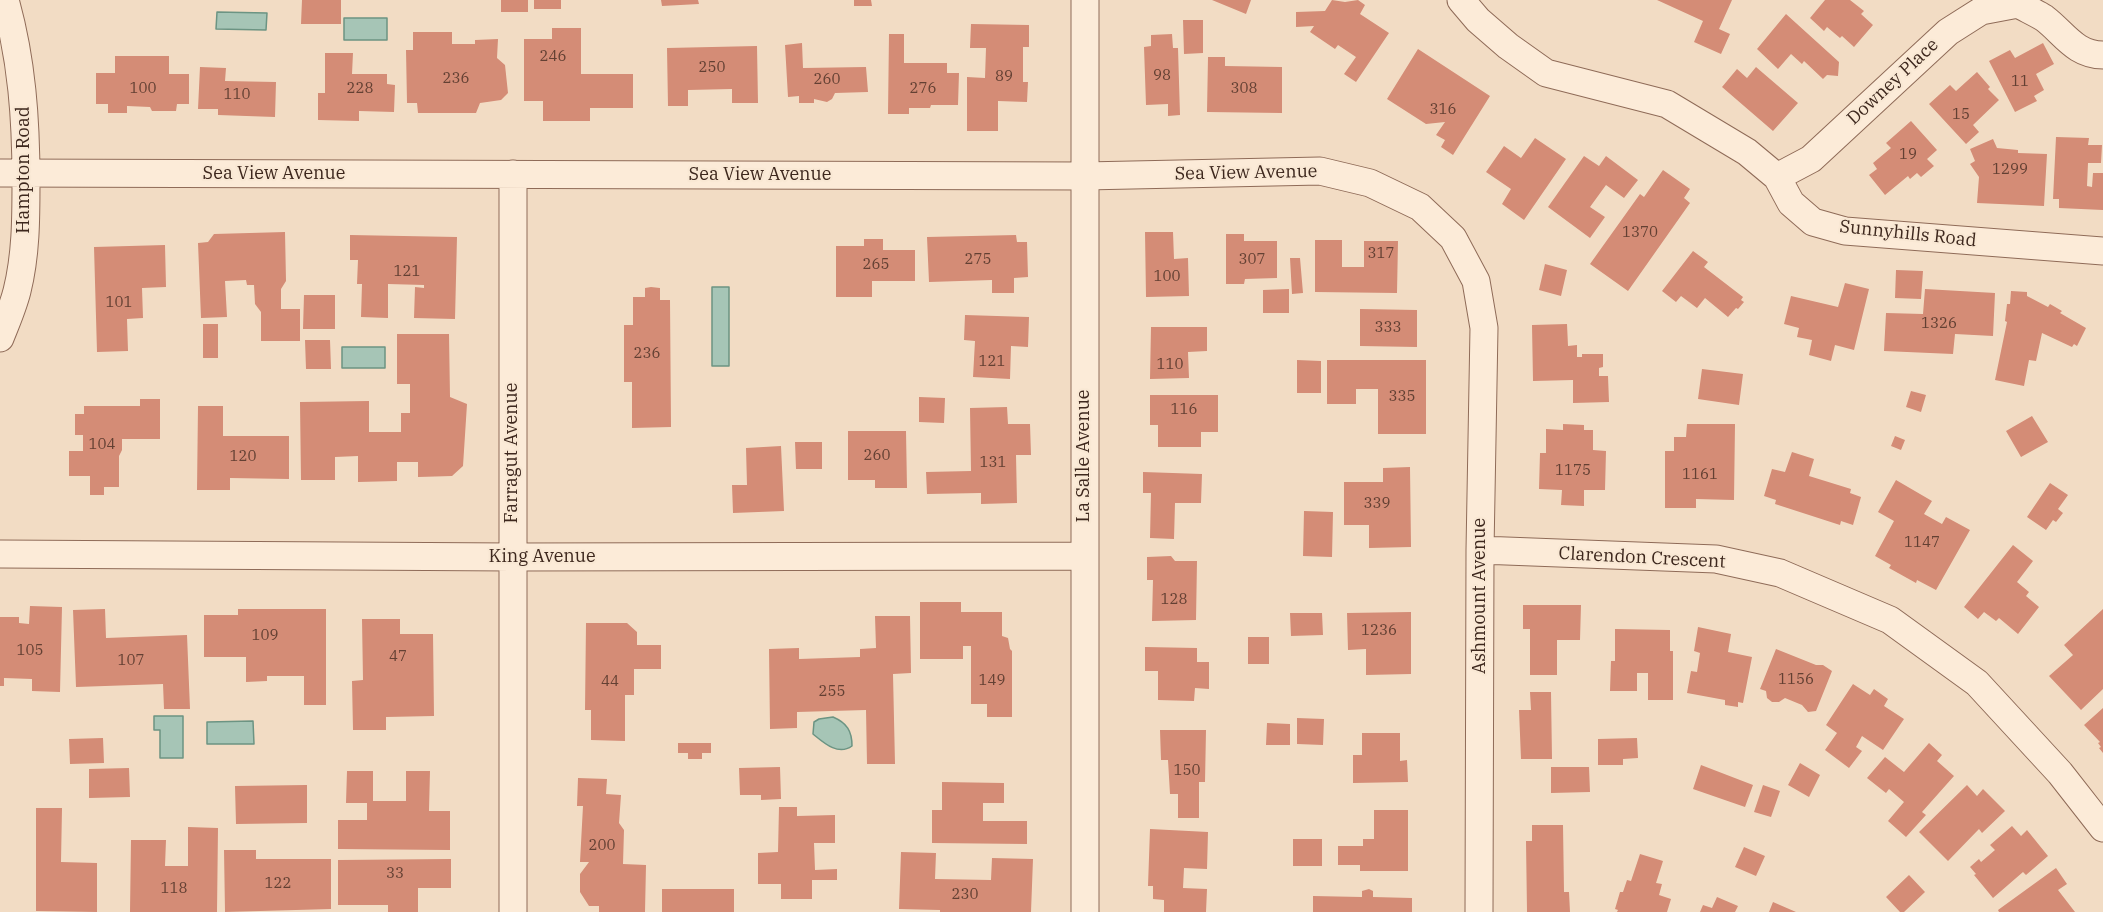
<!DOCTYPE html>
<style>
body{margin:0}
canvas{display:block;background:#f2dcc4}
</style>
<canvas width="2103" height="912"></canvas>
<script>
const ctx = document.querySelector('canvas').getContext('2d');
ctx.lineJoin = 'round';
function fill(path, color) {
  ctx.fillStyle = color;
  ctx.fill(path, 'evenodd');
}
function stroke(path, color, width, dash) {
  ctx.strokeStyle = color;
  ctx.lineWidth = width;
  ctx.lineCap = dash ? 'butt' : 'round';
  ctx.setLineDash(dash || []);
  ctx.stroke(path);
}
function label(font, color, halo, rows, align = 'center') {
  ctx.font = font + ' "IBM Plex Serif",serif';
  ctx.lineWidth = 4.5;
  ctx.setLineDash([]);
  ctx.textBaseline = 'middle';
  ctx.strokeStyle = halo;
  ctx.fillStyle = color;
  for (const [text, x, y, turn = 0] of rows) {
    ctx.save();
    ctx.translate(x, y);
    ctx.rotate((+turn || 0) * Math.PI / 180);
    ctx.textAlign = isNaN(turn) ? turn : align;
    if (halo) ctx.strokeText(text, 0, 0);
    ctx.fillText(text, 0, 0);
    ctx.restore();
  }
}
const water = new Path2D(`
 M217,12L267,13L266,30L216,29Z
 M344,18H387V40H344Z
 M712,287H729V366H712Z
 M342,347H385V368H342Z
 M154,716H183V758H160V730H154Z
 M833,717C847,723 852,731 852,746C838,756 824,743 813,734L814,722L819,719Z
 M253,721L254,744H207V722Z`);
fill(water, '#a6c5b6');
stroke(water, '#6c9483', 1.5);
fill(new Path2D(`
 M302,0H341V24H301Z
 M501,0H528V12H501Z
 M534,0H561V9H534Z
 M661,0H698L699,4L662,6Z
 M854,0H871L872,6H854Z
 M1212,0H1251L1246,14Z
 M1332,0L1345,2L1358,0L1365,5L1360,14L1389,33L1356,82L1344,74L1356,57L1338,45L1335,49L1310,32L1314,26L1296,27V12L1325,11Z
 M1657,0H1732L1719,29L1730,34L1721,54L1694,42L1703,21Z
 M1825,0H1850L1864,11L1861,14L1873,25L1854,47L1842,36L1840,38L1827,27L1824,31L1810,18Z
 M1786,14L1839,62L1838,76L1827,75L1823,79L1804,61L1802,64L1791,54L1778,69L1757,49Z
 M1183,20H1203V53L1184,54Z
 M971,24L1029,25V47H1023V82H1028L1027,102L998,101V131H967V77L985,78L986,48H970Z
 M552,28H581V74H633V108H590V121H543V101H524V39H552Z
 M413,32H452V44H475V40L498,39L497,58L505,65L508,93L501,100L480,103L476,113H418L417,103H407L406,50H413Z
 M889,34H904V63H947V73H959L958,105H931L930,108H909V114H888Z
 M1172,34L1173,48H1178L1180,115L1168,116V104L1146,105L1144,47L1151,46V35Z
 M802,43L803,68L866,67L868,92L835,93L832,99L827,102L814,99V103H799V96L788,97L785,45Z
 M2043,43L2054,64L2036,74L2044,90L2034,96L2037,101L2015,112L1989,61L2010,50L2015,58Z
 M757,46L758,103H732V89L688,90V106H668L667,48Z
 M1418,49L1490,96L1453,155L1441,147L1445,140L1436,135L1445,122L1426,124L1387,99Z
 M325,53H353L352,74H387V84L395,85L394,112L359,111V121L318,120V93H325Z
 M115,56H169V74H189V104H177L176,111H152L150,107L127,106V113H108V104H96V73H115Z
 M1208,57H1225V66L1282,67V113L1207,112Z
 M200,67L226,68L225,81L276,82L275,117L218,115V109H198Z
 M1756,67L1798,103L1773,131L1722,87L1737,69L1747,78Z
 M1977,72L1990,87L1988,89L1999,100L1973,125L1979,132L1966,144L1929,104L1950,85L1956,91Z
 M1911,121L1937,150L1927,159L1934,166L1921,177L1917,173L1910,179L1908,176L1885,195L1869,175L1877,169L1873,163L1891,148L1886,143Z
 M2056,137L2089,138L2088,145H2102L2101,163H2088L2087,186L2092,187L2093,173H2103V210L2059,208V199H2053Z
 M1535,138L1566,159L1524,220L1502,204L1511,189L1486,172L1504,146L1521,158Z
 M1993,139L1997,148L2018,150V153L2047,154L2044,206L1977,203L1979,177L1970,164L1975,161L1970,149Z
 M1584,156L1599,166L1606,156L1638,180L1624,198L1606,185L1590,207L1605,217L1590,238L1548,207Z
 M1663,170L1690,189L1684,198L1690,203L1628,291L1590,264L1640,194L1644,197Z
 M285,232L286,281L281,289V309H300V341H261V312L255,304L254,285H247L246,280L225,281L227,317L201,318L198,243L208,242L214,234Z
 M1145,232H1173L1174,259L1188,258L1189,296L1146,297Z
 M1226,234H1244V241H1277V278L1245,279L1244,284H1226Z
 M350,235L457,237L455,319L414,318L415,287L424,288V285L388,284V318L361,317L362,284H357L358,260H350Z
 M1016,235L1017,242H1027L1028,277L1014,278V293H992V280L929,282L927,237Z
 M864,239H883V250H915V281H872V297H836V246H864Z
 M1315,240H1342V267H1364V241H1398L1397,293L1315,292Z
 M165,245L166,287L142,288L143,318L127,319L128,351L97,352L94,247Z
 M1693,251L1708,262L1704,267L1743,297L1741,300L1744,302L1738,309L1736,308L1728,317L1705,298L1697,308L1681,296L1676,302L1662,291Z
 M1290,258H1300L1303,293L1292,294Z
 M1545,264L1567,270L1561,296L1539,290Z
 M1896,270L1923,271L1921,299L1895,298Z
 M1845,283L1869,289L1854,350L1835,345L1831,361L1809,355L1812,340L1797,337L1799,328L1784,324L1791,296L1838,307Z
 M651,287L660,288V300H670L671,427L632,428V382H624V325H633V297H645V288Z
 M1289,289V313H1263V290Z
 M1925,289L1995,293L1993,336L1955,334L1953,354L1884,351L1886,313L1923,314Z
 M2011,291L2027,292V296L2048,307L2050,304L2062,311L2060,313L2086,328L2077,346L2074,344L2072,347L2042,333L2036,361L2029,360L2024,386L1995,380L2007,322L2005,321L2007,304H2010Z
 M304,295H335V329H303Z
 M1360,309L1417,310V347L1360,346Z
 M965,315L1029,317L1028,347L1011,346L1010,379L973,377L975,341L964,340Z
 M203,324H218V358H203Z
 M1567,324L1568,346L1577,345V357H1582V354H1603V367L1599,368V376H1608L1609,402L1573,403V380L1533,381L1532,325Z
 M1151,327H1207V351L1188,352L1189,378L1150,379Z
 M397,334H449L450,397L467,404L463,466L452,476L418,477V462H397V481L358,482V456L335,457V480H301L300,402L369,401V432H401V413H410V384H397Z
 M305,340H330L331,369H306Z
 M1297,360L1321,361V393H1297Z
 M1327,360H1426V434H1378V389H1356V404H1327Z
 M1702,369L1743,374L1739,405L1698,399Z
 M1911,391L1926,395L1921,412L1906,407Z
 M1150,395H1218V432H1201V447H1158V425H1150Z
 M919,397L945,398L944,423L919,422Z
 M140,399H160V439H122V450L119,456V487H104V495H90V476H69V451H83V435H75V414H84V406H140Z
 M198,406H223V436H289V479L230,478V490H197Z
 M1007,407L1008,424H1030L1031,455H1016L1017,503L981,504V493L927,494L926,472L971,471L970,408Z
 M2032,416L2048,442L2021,457L2006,431Z
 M1563,424L1584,425V430H1593V450L1606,451L1605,490H1584V506L1561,505L1562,490L1539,489L1540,453H1546V429L1563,430Z
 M1687,424H1735L1734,500L1696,499V508H1665V451H1674V437H1686Z
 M848,431H906L907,488H875V480H848Z
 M1895,436L1905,440L1901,450L1891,446Z
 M795,442H822V469H796Z
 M781,446L784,511L733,513L732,485H747L746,448Z
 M1792,452L1814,459L1809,476L1851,489L1850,493L1861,497L1853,525L1841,521L1840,525L1775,504L1776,500L1764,496L1772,469L1785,472Z
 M1410,467L1411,547L1369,548V525H1344V482H1383V468Z
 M1143,472L1202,474L1201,503H1175L1174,539L1150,538L1151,493H1143Z
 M1896,480L1932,501L1924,514L1942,524L1946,517L1970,530L1936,590L1917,580L1916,583L1889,568L1891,565L1875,556L1894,521L1878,512Z
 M2050,483L2068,495L2058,509L2063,513L2056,522L2053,520L2046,530L2027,517Z
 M1304,511L1333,512L1332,557L1303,556Z
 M2013,545L2033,561L2017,582L2029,592L2026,596L2039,607L2018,634L1999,618L1996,621L1984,612L1978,619L1964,607Z
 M1171,556L1175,561H1197L1196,620L1152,621L1153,580H1147V557Z
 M920,602H961V612H1002V636L1008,638L1010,649L1012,651V717H987V704H971V646H963V659H920Z
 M1523,605H1581L1580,640H1557V675H1530V629H1523Z
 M30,606L62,607L60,692L32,691V679L4,678V686H0V617H19V623L29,624Z
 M105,609L106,638L187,635L190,709H164L163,684L76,687L73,610Z
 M238,609H326V705H304V676H267V681L246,682V657H204V615H238Z
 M2103,609V689L2081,710L2049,676L2073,655L2064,645Z
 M1411,612V674L1366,675V649L1348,650L1347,613Z
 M1290,613H1322L1323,635L1291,636Z
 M875,616H910L911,673L893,674L895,764H867L866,710L797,712V728L770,729L769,649L799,648V659L860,657V649L876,648Z
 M362,619H400V634H433L434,716L386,717V730H353L352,681L363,680Z
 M586,623H627L637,632V645H661V669H634V695H625V741L591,740V710H585Z
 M1698,627L1731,634L1728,652L1752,657L1743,703L1738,702V707L1725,705V700L1687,693L1691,671L1697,672L1700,653L1694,651Z
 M1615,629L1670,630V651H1673V700H1648V673H1637V691H1610L1611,661H1615Z
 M1248,637H1269V664H1248Z
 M1145,647L1197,648V662H1209V689L1195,688L1194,701L1158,700V671H1145Z
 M1776,649L1816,665H1823L1832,671L1816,711L1808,712L1802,705L1785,698L1779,702H1772L1767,698L1766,691L1760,689Z
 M1853,684L1870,695L1874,689L1888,699L1884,706L1904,719L1883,750L1862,736L1856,747L1862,751L1849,768L1825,750L1837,733L1826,725Z
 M1530,692H1551L1552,759H1521L1519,710H1531Z
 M2103,708V753L2099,748L2101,747L2098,743L2100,742L2084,725Z
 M1297,718L1324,719L1323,745L1297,744Z
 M1267,723L1290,724V745H1266Z
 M1160,730H1206L1205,782H1199V818H1178V794H1170L1168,760H1161Z
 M1362,733H1400V761L1407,760L1408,782L1353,783V755H1362Z
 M103,738L104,763L70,764L69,739Z
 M1637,738L1638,758L1623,759V765H1598V739Z
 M678,743H711V753H702V759H688V753H678Z
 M1929,743L1942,755L1937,761L1954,776L1922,812L1926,815L1906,837L1888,821L1904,802L1889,789L1886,793L1867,778L1885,757L1904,772Z
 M1800,763L1820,775L1809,797L1788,785Z
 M1701,765L1753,785L1745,807L1693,789Z
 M780,767L781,799L761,800V795H740L739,768Z
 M1551,767H1589L1590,792L1551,793Z
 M129,768L130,797L89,798V769Z
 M347,771H373V801H406V771H430L429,811H450V850L338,849V820H367V803H346Z
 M578,778L607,779L606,794L621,795L619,823L624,830L623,864L646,865L645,912H599V906H589L580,892V874L589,862H580L583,806H577Z
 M942,782L1004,783V803H983V821H1027V844L932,843V810H942Z
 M307,785V823L236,824L235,786Z
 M1763,785L1780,791L1771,817L1754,812Z
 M1967,785L1977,796L1983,789L2005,811L1982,833L1979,829L1948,861L1919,832Z
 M779,807H797V816L835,815V843H814L815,870L837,869V880H812V899H781V884H758V853L778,852Z
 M36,808H62L61,862L97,863V912L36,911Z
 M1374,810H1408V871H1360V865H1338V846H1363V839H1374Z
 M1532,825H1563L1564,892H1569L1570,912H1527L1526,841H1532Z
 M2012,826L2021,836L2027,830L2048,856L2026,875L2023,872L1993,898L1974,875L1976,874L1970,867L1979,859L1981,862L1995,850L1990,845Z
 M188,827L218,828L217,912H130L131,840H166L165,866H188Z
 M1150,829L1208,832L1207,869L1184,868L1183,888L1207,889L1206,912H1164V900L1153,899V886H1148Z
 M1293,839H1322V866H1293Z
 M1744,847L1765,856L1756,876L1735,867Z
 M224,850H256V859H331V909L225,912Z
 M901,852L936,853L935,879L991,880L992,858L1033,859L1031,912H940V910L899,909Z
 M1640,854L1663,861L1656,883L1662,884L1659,895L1671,899L1667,912H1617L1618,910L1615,909L1620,892H1623L1627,880L1631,881Z
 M451,859V888H418V912H388V905H338V860Z
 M2056,868L2067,884L2058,890L2075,912H1999L1998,910Z
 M1909,875L1925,892L1904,912H1900L1886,897Z
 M662,889H734V912H662Z
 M1369,889L1373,891V897L1412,898V912H1313V896L1362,897V891Z
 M1717,897L1738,906L1735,912H1700L1703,905L1712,908Z
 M1773,902L1796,912H1769Z`), '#d48c76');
const minor = new Path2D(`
 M1461,0L1478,20L1508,46L1546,73L1667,104L1747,152L1777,177L1791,203L1813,222L1845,231L2103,251
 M0,173L1085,176L1320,171L1370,183L1420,207L1453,238L1476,281L1484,328L1480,550L1479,912
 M1777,177L1811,159L1948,32L1981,11L2018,4C2027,9 2036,13 2044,18C2064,33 2075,55 2103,55
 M0,338C6,323 13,307 17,291C26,255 26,218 26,181C26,120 22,60 5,0
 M1480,550L1716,559L1780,573L1890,620L1977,683L2060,773L2103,828
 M0,554L512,557L1083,556
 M513,912V174
 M1085,912V0`);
stroke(minor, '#8f6b58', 29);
stroke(minor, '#fcebd8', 27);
label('15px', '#634033', null, [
 ["246",553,57],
 ["250",712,68],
 ["98",1162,76],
 ["89",1004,77],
 ["236",456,79],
 ["260",827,80],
 ["11",2020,82],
 ["100",143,89],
 ["228",360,89],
 ["276",923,89],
 ["308",1244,89],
 ["110",237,95],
 ["316",1443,110],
 ["15",1961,115],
 ["19",1908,155],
 ["1299",2010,170],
 ["1370",1640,233],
 ["317",1381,254],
 ["275",978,260],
 ["307",1252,260],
 ["265",876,265],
 ["121",407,272],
 ["100",1167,277],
 ["101",119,303],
 ["1326",1939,324],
 ["333",1388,328],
 ["236",647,354],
 ["121",992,362],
 ["110",1170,365],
 ["335",1402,397],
 ["116",1184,410],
 ["104",102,445],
 ["260",877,456],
 ["120",243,457],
 ["131",993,463],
 ["1175",1573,471],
 ["1161",1700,475],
 ["339",1377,504],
 ["1147",1922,543],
 ["128",1174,600],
 ["1236",1379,631],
 ["109",265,636],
 ["105",30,651],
 ["47",398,657],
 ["107",131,661],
 ["1156",1796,680],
 ["149",992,681],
 ["44",610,682],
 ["255",832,692],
 ["150",1187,771],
 ["200",602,846],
 ["33",395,874],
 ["122",278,884],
 ["118",174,889],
 ["230",965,895]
]);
label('18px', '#3d271d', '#f9e8d4', [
 ["Downey Place",1893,82,-43],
 ["Hampton Road",24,170,-90],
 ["Sea View Avenue",1246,173,-1],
 ["Sea View Avenue",274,174],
 ["Sea View Avenue",760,175],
 ["Sunnyhills Road",1908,234,6],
 ["Farragut Avenue",512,453,-90],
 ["La Salle Avenue",1084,456,-90],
 ["King Avenue",542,557],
 ["Clarendon Crescent",1642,558,3],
 ["Ashmount Avenue",1480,596,-90]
]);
</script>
